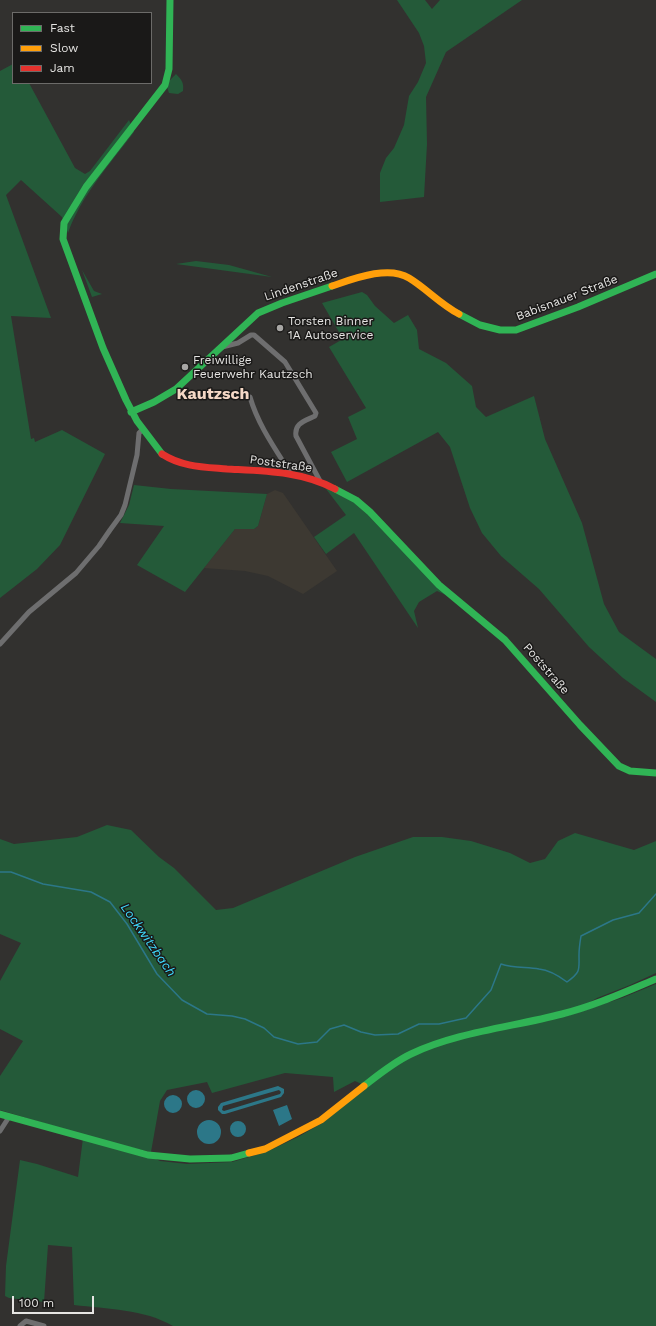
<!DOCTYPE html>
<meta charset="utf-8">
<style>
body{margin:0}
#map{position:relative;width:656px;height:1326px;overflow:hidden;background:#32312f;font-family:"Work Sans",sans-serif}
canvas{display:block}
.legend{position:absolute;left:12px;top:12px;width:140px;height:72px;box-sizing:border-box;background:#1a1918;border:1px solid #6c6b69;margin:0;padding:5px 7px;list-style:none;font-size:12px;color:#e6e5e3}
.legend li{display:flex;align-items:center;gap:8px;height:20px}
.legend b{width:20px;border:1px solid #6c6b69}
.scale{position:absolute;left:12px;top:1296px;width:82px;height:18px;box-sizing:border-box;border:2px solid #e6e5e3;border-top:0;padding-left:5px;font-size:12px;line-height:14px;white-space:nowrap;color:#e6e5e3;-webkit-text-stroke:3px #1a1918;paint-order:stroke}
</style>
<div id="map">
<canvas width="656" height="1326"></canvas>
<ul class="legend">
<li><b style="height:5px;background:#30b455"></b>Fast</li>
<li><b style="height:5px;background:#ff9f0a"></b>Slow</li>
<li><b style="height:5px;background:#e5322d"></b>Jam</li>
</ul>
<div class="scale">100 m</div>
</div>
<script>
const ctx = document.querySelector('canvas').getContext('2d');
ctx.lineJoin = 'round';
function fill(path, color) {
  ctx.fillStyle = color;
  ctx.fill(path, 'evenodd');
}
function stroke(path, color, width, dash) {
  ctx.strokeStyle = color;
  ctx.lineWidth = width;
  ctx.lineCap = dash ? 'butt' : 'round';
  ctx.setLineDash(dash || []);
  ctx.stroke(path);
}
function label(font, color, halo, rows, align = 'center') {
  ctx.font = font + ' "Work Sans",sans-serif';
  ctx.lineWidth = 3;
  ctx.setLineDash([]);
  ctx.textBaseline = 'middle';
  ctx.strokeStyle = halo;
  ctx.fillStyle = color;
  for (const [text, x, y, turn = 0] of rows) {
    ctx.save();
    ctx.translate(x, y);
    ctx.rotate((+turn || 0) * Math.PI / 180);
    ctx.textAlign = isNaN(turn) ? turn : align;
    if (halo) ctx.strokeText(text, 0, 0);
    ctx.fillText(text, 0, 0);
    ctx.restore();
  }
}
fill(new Path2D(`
 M275,490L283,493L337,571L303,594L268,576L245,571L204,568L235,529H254L258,526L267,494Z`), '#3d3932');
fill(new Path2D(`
 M397,0H425L432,9L440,0H522L446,52L426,97L427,144L424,197L380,202V173L386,158L394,148L404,125L409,96L418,82L426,63L424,46L419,33Z
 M13,64V83H29L75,168L85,174L90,171L129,120L134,132C110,164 81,196 68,233L62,217L21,180L6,195L51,318L11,316L31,439L34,438L35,442L62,430L105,454L60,545L37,569L0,598V71Z
 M176,74C182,80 184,83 183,91L178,94L169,93L167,87L169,81Z
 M196,261L229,265L272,277L176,264Z
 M82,270L94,291L102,294L92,297Z
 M362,292L367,295L375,306L394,323L408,315L417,330L419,349L446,363L472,386L476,407L486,417L534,396L545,439L582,523L604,604L619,632L656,659V702L623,678L589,647L539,589L501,556L482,533L470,508L450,447L438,432L347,482L331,452L357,439L348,417L366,408L329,347L343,339L322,303Z
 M320,481L356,500L457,600L437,591L419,602L414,611L418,628L354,533L326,554L314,537L346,515Z
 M134,485L171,489L267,494L258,526L254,529H235L185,592L137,565L164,526L120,523L129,505Z
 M107,825L131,830L159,857L174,868L216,910L233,908L355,857L413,837H442L471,841L510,853L530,863L545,859L558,841L575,833L634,850L656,841V973L630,985L597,998L564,1017L622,998L656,984V1326H173C144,1309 107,1309 74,1305L72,1247L48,1245L44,1302L9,1298L5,1296L6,1266L20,1160L37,1164L78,1177L83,1138L148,1155L160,1161L187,1164L232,1162L266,1152L298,1137L324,1122L366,1086L355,1081L334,1092L333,1077L285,1073L212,1093L207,1082L167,1090L160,1101L151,1152L111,1143L0,1110V1076L23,1041L0,1029V981L21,943L0,934V839L14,844L77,837Z`), '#245a39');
fill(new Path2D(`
 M278,1086L284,1089V1093L281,1097L225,1114H222L218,1110V1107L221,1103ZM279,1090L281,1092L280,1094L224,1111L222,1110L223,1106Z
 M187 1099a9 9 0 1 1 18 0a9 9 0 1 1-18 0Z
 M164 1104a9 9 0 1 1 18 0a9 9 0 1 1-18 0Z
 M287,1105L292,1119L279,1126L273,1110Z
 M197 1132a12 12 0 1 1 24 0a12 12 0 1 1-24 0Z
 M230 1129a8 8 0 1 1 16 0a8 8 0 1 1-16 0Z`), '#2c7788');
stroke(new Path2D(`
 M0,872H11L43,884L91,892L110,902L127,924L157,974L182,1000L207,1014L232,1016L245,1019L264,1028L274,1037L298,1044L317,1042L330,1029L344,1025L361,1032L375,1035L398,1034L419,1024H439L466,1018L491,990L501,964C513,968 526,967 539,969C549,970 559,976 567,982C581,972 579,970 579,955C579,948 580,942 581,936L613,920L639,913L656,894`), '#2c7788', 1.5);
stroke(new Path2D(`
 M222,347L238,343L251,335H254L285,362L316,413L315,416C305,421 294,423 296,436L320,481
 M250,397C258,425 276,450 291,474
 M0,644L29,612L76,573L99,546L110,530L121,515L125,505L137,455L139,433L143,429
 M0,1131L9,1117
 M20,1326L26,1321L44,1326`), '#6e6e6f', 5);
stroke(new Path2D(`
 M459,314L480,325L500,330H516L578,307L656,274
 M131,412L154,402L176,389L258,313L282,303L332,286
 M162,454L137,421L126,400L103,348L63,239L64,223L86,187L165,85L169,69L170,0
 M335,489L356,500L370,512L439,585L505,640L580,725L619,766L630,771L656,773
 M364,1086C378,1075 394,1062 411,1054C457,1032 513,1027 562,1014C594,1006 625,992 656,979
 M0,1114L148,1155L190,1159L231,1158L249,1153`), '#30b455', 7);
stroke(new Path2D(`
 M332,286C353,279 388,265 409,278C427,289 440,304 459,314
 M249,1153L265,1149L321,1120L364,1086`), '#ff9f0a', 7);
stroke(new Path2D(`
 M162,454C182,467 204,467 227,469C264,471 301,471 335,489`), '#e5322d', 7);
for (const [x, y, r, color] of [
 [280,328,4,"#a7a6a4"],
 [185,367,4,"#a7a6a4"]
]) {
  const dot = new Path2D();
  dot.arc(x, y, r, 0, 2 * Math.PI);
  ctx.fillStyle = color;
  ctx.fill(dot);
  stroke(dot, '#1a1918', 1.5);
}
label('12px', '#e6e5e3', '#1a1918', [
 ["Lindenstraße",301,285,-19],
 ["Babisnauer Straße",567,298,-21],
 ["Poststraße",281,464,8],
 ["Poststraße",546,669,49]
]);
label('12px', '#e6e5e3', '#1a1918', [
 ["Torsten Binner",288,321],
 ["1A Autoservice",288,335],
 ["Freiwillige",193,360],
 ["Feuerwehr Kautzsch",193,374]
], 'left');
label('italic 13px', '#3fdcfe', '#1a1918', [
 ["Lockwitzbach",148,940,55]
]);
label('bold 16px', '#f5d8c6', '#1a1918', [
 ["Kautzsch",213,394]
]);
</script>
